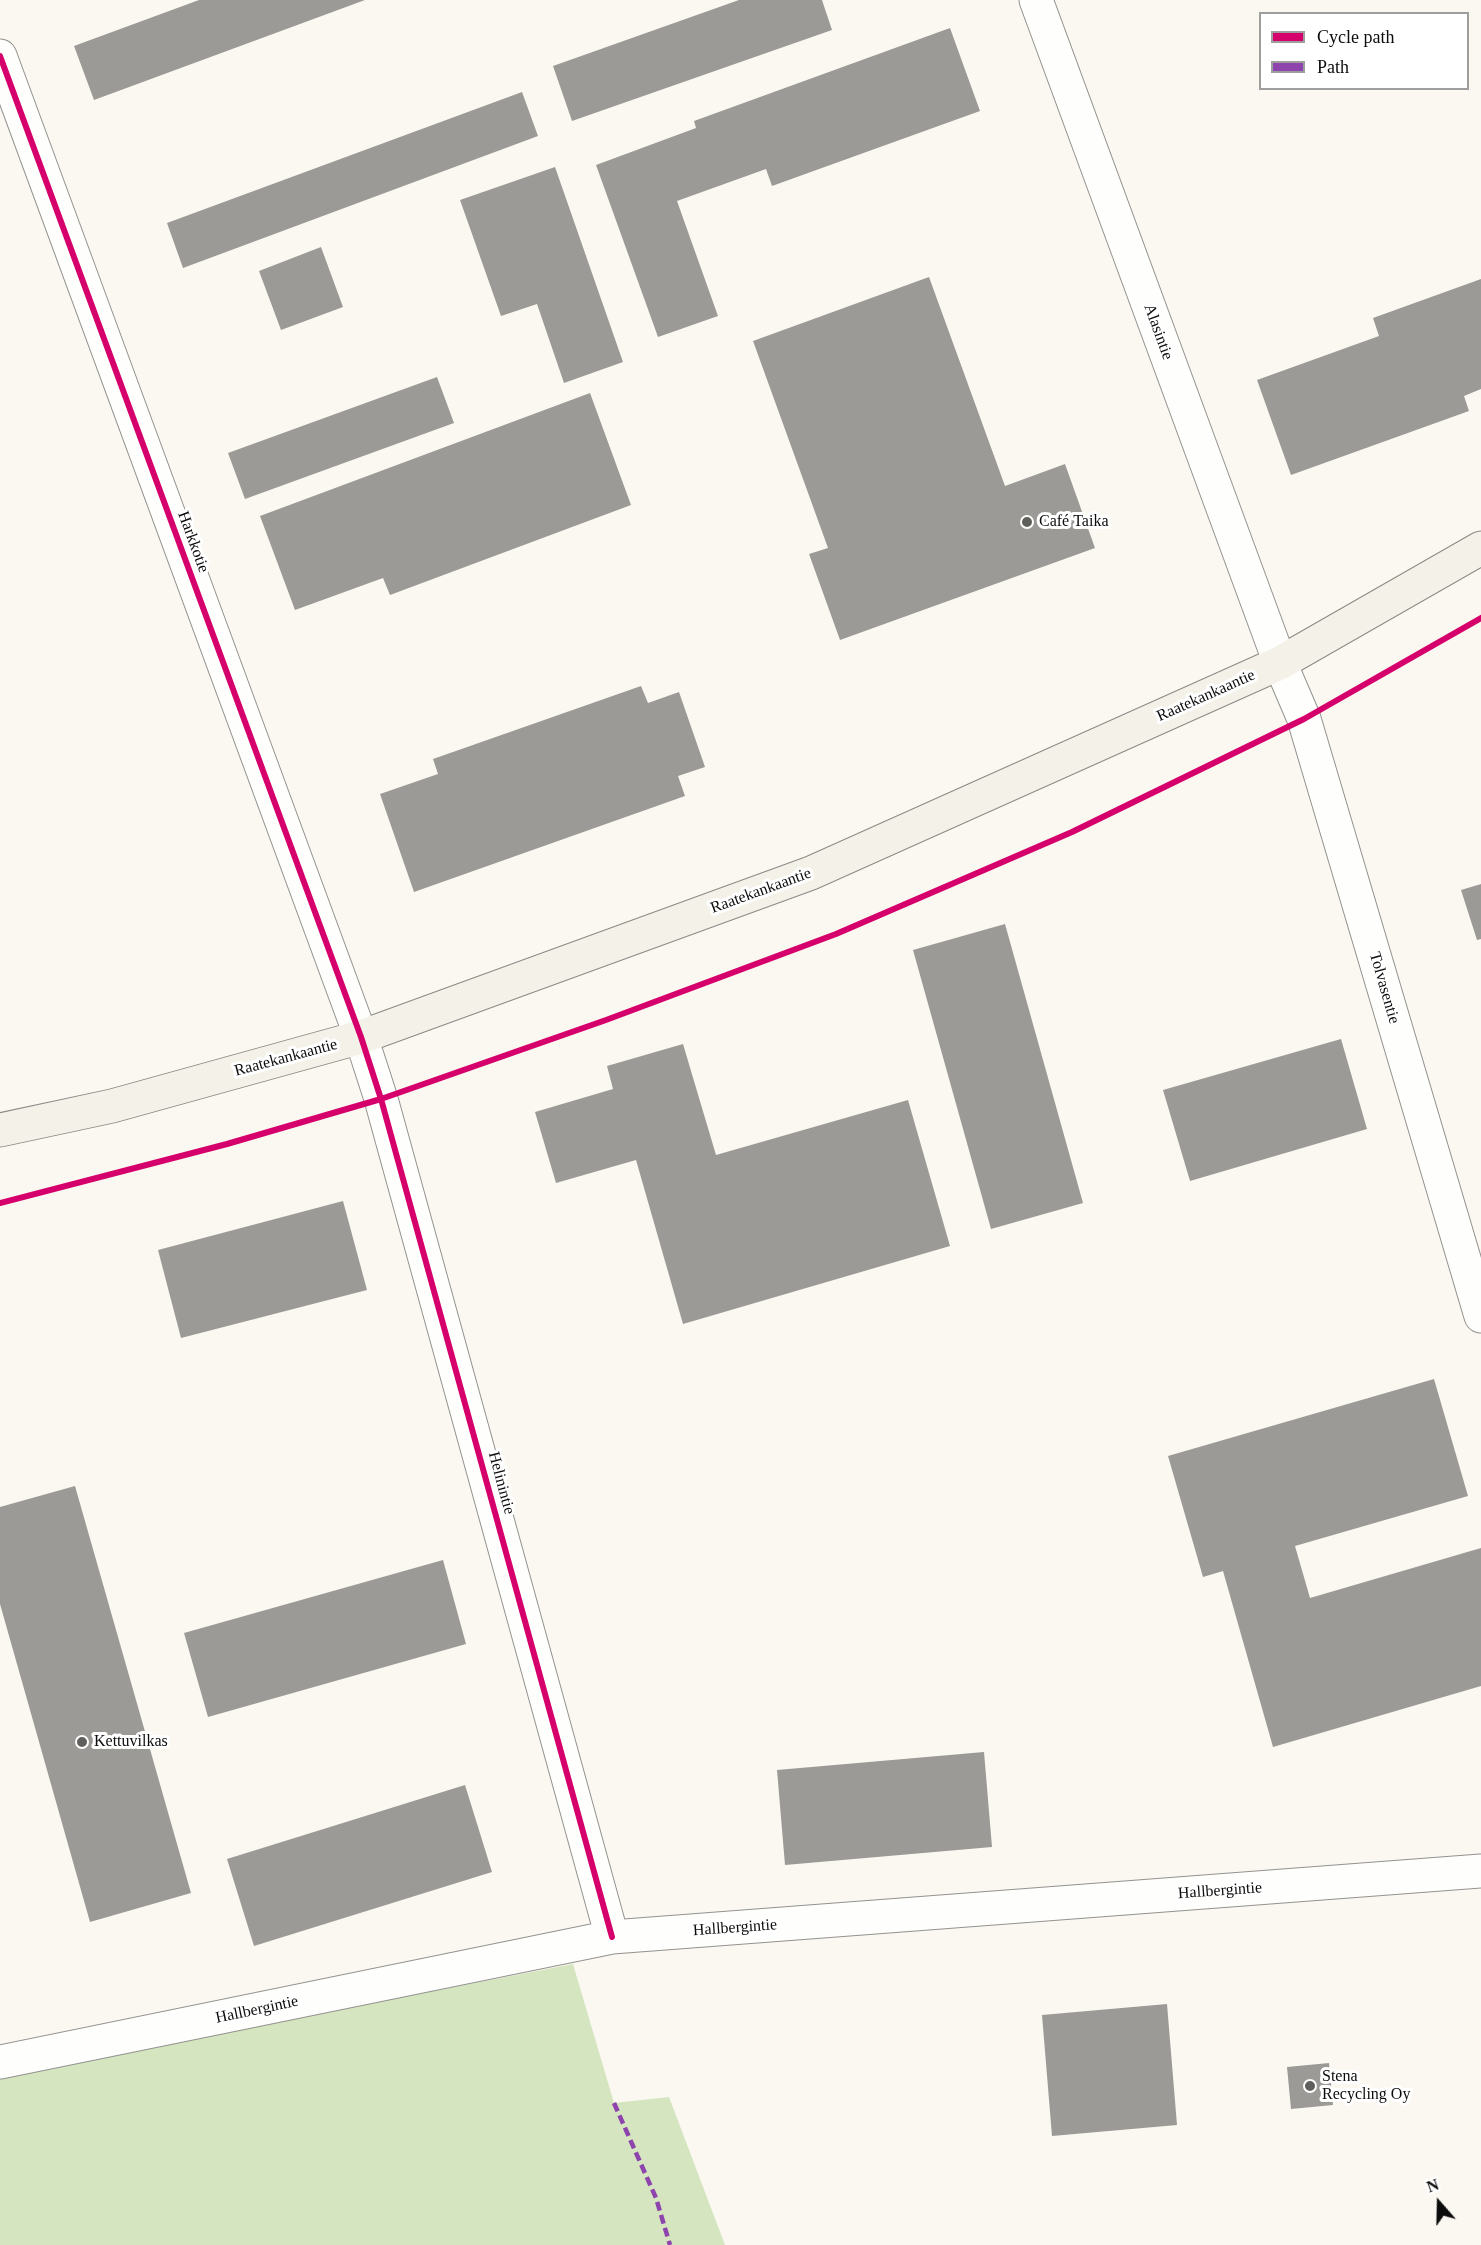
<!DOCTYPE html>
<meta charset="utf-8">
<style>
body{margin:0}
#map{position:relative;width:1481px;height:2245px;overflow:hidden;background:#faf8f0;font-family:"Times New Roman",serif}
canvas{display:block}
.legend{position:absolute;left:1259px;top:12px;width:210px;height:78px;box-sizing:border-box;background:#fff;border:2px solid #9e9e9e;margin:0;padding:8px 10px;list-style:none;font-size:18px;color:#0c0c0c}
.legend li{display:flex;align-items:center;gap:12px;height:30px}
.legend b{width:30px;border:2px solid #9e9e9e}
.north{position:absolute;left:1409px;top:2173px;width:60px;height:60px;-webkit-text-stroke:4px #fff;paint-order:stroke;rotate:340deg;font-size:16px;font-weight:700;line-height:24px;text-align:center;color:#0c0c0c}
.north::after{content:'';display:block;margin:auto;width:21px;height:27px;background:#0c0c0c;clip-path:polygon(50% 0,100% 100%,50% 72%,0 100%)}
</style>
<div id="map">
<canvas width="1481" height="2245"></canvas>
<ul class="legend">
<li><b style="height:8px;background:#d6006c"></b>Cycle path</li>
<li><b style="height:8px;background:#8e44ad"></b>Path</li>
</ul>
<div class="north">N</div>
</div>
<script>
const ctx = document.querySelector('canvas').getContext('2d');
ctx.lineJoin = 'round';
function fill(path, color) {
  ctx.fillStyle = color;
  ctx.fill(path, 'evenodd');
}
function stroke(path, color, width, dash) {
  ctx.strokeStyle = color;
  ctx.lineWidth = width;
  ctx.lineCap = dash ? 'butt' : 'round';
  ctx.setLineDash(dash || []);
  ctx.stroke(path);
}
function label(font, color, halo, rows, align = 'center') {
  ctx.font = font + ' "Times New Roman",serif';
  ctx.lineWidth = 6;
  ctx.setLineDash([]);
  ctx.textBaseline = 'middle';
  ctx.strokeStyle = halo;
  ctx.fillStyle = color;
  for (const [text, x, y, turn = 0] of rows) {
    ctx.save();
    ctx.translate(x, y);
    ctx.rotate((+turn || 0) * Math.PI / 180);
    ctx.textAlign = isNaN(turn) ? turn : align;
    if (halo) ctx.strokeText(text, 0, 0);
    ctx.fillText(text, 0, 0);
    ctx.restore();
  }
}
fill(new Path2D(`
 M573,1964L614,2103L669,2097L725,2245H0V2075Z`), '#d5e5c0');
fill(new Path2D(`
 M199,0H365L94,100L74,46Z
 M739,0H822L832,30L572,121L553,66Z
 M950,28L980,111L772,186L766,169L677,201L718,316L658,337L596,165L696,128L694,121Z
 M522,92L538,136L183,268L167,223Z
 M555,167L623,362L564,383L537,304L501,316L460,200Z
 M321,247L343,307L281,330L259,271Z
 M929,277L1005,486L1065,464L1095,548L840,640L809,554L828,548L753,341Z
 M1481,279V389L1464,396L1469,411L1291,475L1257,380L1379,336L1373,318Z
 M437,377L454,423L245,499L228,453Z
 M590,393L631,505L390,595L383,578L295,610L260,516Z
 M641,686L648,703L679,692L705,767L678,776L685,796L414,892L380,794L438,774L433,759Z
 M1481,884V939L1477,940L1461,890Z
 M1005,924L1083,1203L991,1229L913,950Z
 M1341,1039L1367,1129L1190,1181L1163,1090Z
 M683,1044L716,1155L908,1100L950,1246L683,1324L636,1160L556,1183L535,1112L613,1089L607,1066Z
 M343,1201L367,1290L181,1338L158,1250Z
 M1434,1379L1468,1496L1295,1546L1310,1598L1481,1548V1686L1273,1747L1223,1571L1203,1577L1168,1456Z
 M75,1486L191,1893L90,1922L0,1604V1507Z
 M443,1560L466,1644L208,1717L184,1633Z
 M984,1752L992,1847L785,1865L777,1770Z
 M465,1785L492,1872L254,1946L227,1859Z
 M1167,2004L1177,2125L1052,2136L1042,2015Z
 M1329,2063L1333,2105L1291,2109L1287,2067Z`), '#9c9a96');
const street = new Path2D(`
 M1036,0L1280,663L1304,719L1481,1316
 M0,56L361,1037L381,1099L612,1937
 M0,2062L612,1937L1481,1871`);
const secondary = new Path2D(`
 M0,1130L112,1106L361,1037L811,873L1280,663L1481,548`);
stroke(street, '#93928f', 35);
stroke(secondary, '#8a8985', 35);
stroke(street, '#fefefd', 33);
stroke(secondary, '#f4f2e8', 33);
stroke(new Path2D(`
 M614,2103L656,2198L670,2245`), '#8e44ad', 4.5, [9, 4.5]);
stroke(new Path2D(`
 M0,56L361,1037L381,1099L612,1937
 M0,1203L227,1144L381,1099L606,1020L836,934L1072,832L1304,719L1481,618`), '#d6006c', 6);
for (const [x, y, r, color] of [
 [1027,522,6,"#5f5f5c"],
 [82,1742,6,"#5f5f5c"],
 [1310,2086,6,"#5f5f5c"]
]) {
  const dot = new Path2D();
  dot.arc(x, y, r, 0, 2 * Math.PI);
  ctx.fillStyle = color;
  ctx.fill(dot);
  stroke(dot, '#fff', 2);
}
label('16px', '#0c0c0c', '#fff', [
 ["Alasintie",1158,332,70],
 ["Harkkotie",193,542,70],
 ["Raatekankaantie",1206,696,-24],
 ["Raatekankaantie",761,891,-20],
 ["Tolvasentie",1384,988,74],
 ["Raatekankaantie",286,1058,-15],
 ["Helinintie",501,1483,75],
 ["Hallbergintie",1220,1891,-4],
 ["Hallbergintie",735,1928,-4],
 ["Hallbergintie",257,2010,-12]
]);
label('16px', '#0c0c0c', '#fff', [
 ["Café Taika",1039,522],
 ["Kettuvilkas",94,1742],
 ["Stena",1322,2077],
 ["Recycling Oy",1322,2095]
], 'left');
</script>
